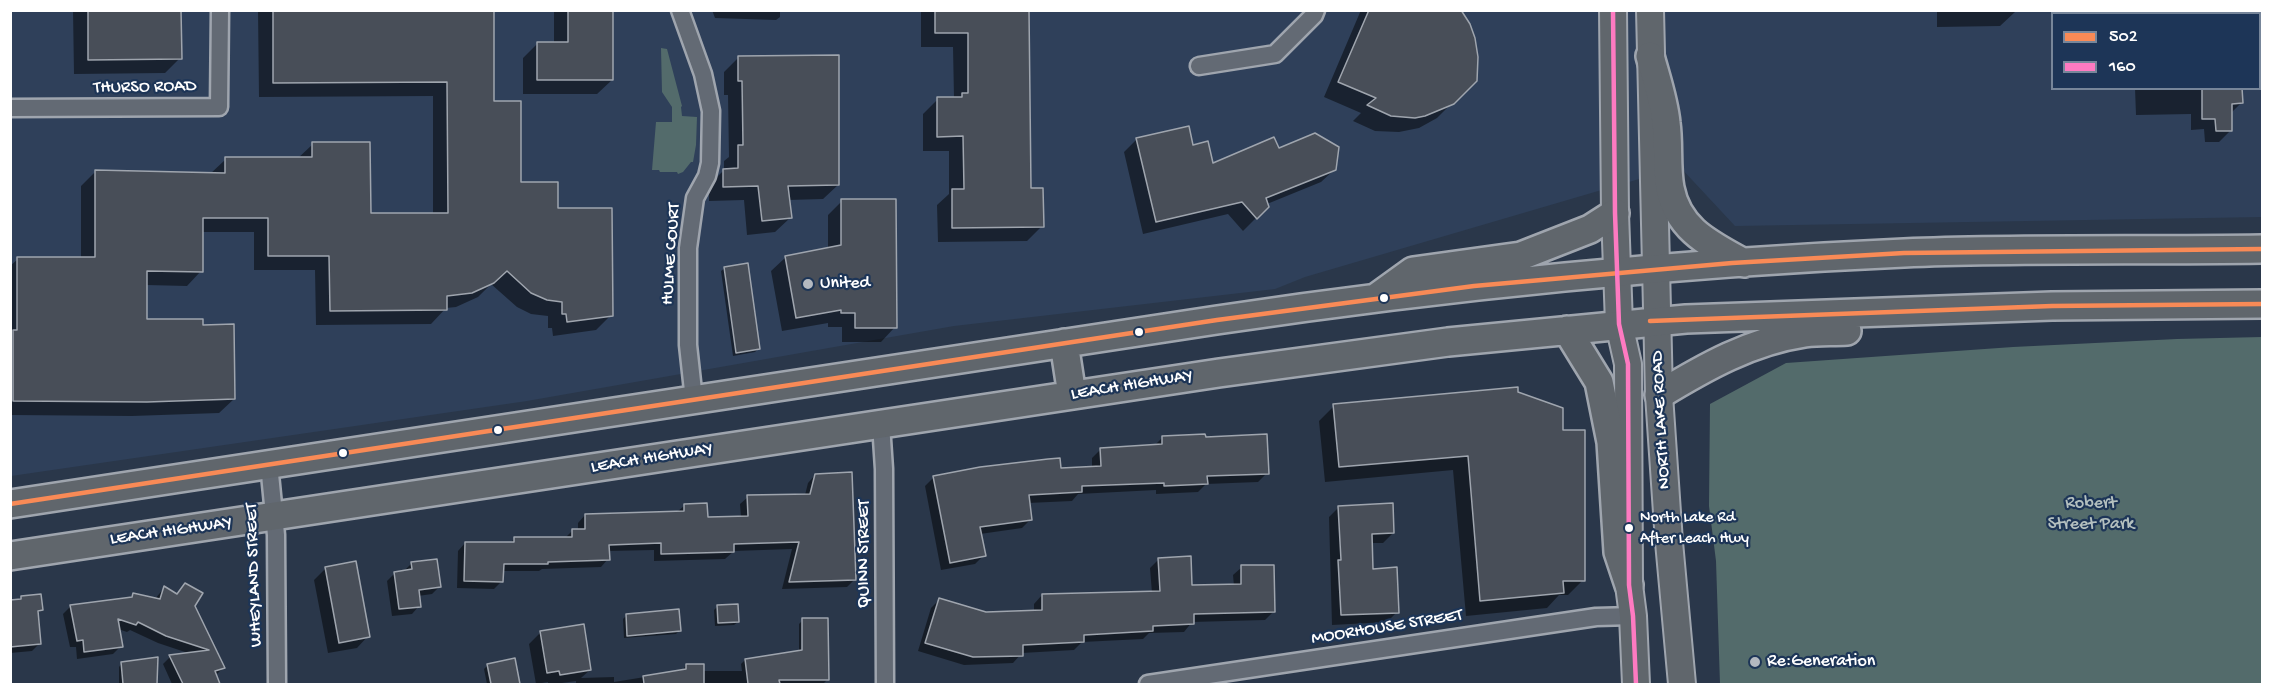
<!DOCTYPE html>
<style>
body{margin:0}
#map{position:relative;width:2273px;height:695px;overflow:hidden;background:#2a374a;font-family:"Gochi Hand",sans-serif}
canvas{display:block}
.frame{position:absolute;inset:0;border:12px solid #fff;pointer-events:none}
.legend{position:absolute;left:2051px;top:12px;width:210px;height:78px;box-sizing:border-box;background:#1d3557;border:2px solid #77869a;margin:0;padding:8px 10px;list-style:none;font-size:18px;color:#fff}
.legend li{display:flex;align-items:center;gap:12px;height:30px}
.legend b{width:30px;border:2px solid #77869a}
</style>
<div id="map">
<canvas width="2273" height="695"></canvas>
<div class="frame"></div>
<ul class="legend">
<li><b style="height:8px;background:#f98a56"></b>502</li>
<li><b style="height:8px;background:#fe7ac1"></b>160</li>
</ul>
</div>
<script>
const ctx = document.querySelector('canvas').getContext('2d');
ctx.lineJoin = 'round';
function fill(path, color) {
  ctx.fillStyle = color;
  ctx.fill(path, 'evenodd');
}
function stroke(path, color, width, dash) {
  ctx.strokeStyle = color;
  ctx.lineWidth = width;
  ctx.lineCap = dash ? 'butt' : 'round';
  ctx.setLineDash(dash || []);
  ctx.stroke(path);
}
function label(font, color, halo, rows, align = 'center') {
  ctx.font = font + ' "Gochi Hand",sans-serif';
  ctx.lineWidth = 4.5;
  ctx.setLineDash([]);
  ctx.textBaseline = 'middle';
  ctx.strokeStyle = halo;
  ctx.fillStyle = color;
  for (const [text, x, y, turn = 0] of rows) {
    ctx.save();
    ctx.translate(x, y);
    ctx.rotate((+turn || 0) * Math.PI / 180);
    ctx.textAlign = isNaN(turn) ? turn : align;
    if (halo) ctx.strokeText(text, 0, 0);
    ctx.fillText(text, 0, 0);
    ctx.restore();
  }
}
fill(new Path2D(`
 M10,11H2262V217L1735,226L1680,167L1305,277L1275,289L954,326L527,401L11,476ZM2052,14H2260V88H2052Z`), '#2f405a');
fill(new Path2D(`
 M661,48L667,49L682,106L681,107L682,116L697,117L696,145L693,162H691L683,172L678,174L677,172H660L659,170H652L656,122H672V107L662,92Z
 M2262,337V684H1720L1716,561L1709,506L1710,404L1786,363L2013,347L2177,339Z`), '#536b6b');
fill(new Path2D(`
 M73,10H180V58L165,73L74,74Z
 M258,10H492V103L520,183L557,210L611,315L596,330L553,336L552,328H548V316L531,314L517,307L491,284L478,297L456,307L446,308L431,324L316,325L315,270H254V232H202L201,271L187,286L146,285V321L201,326L234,399L219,413L132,416L10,415V266L18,259H81V186L95,172L210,174L226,159H297L313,144L369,215L433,214V96L259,97Z
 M554,10H613L612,80L597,94H523V58L537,44H554Z
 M712,10H780V17L776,20L715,18Z
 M921,10H1027L1029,189L1042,226L1027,241L938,242L937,205L949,194V151H923V114L938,99L954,98L953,47H921Z
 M1361,10H1459L1475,80L1437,118L1419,128L1399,132L1375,131L1353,121L1361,113L1324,97Z
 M1694,10H2110L2015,12L2000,26L1937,27V11Z
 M738,58L838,185L823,199L788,200L790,218L775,232L747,235L744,200L709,201V185L724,170V161L729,157L728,95H724V72Z
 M2135,88H2241V103L2231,113V130L2219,142H2205L2204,129L2191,130V114L2136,115Z
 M1137,139L1192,147L1212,165L1278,150L1335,169L1321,182L1267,204L1268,206L1243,231L1228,214L1143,234L1124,152Z
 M842,201L895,327L881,342H842V327H828V323L782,331L771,271L786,257L828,249V215Z
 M725,268L758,349L755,352L733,356L721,271Z
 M1517,393L1562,431L1583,580L1568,595H1559L1547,608L1466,616L1453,470L1325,482L1319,421L1334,406Z
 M1265,436L1267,473L1258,482L1206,484L1198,492L1156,494V490L1078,494L1072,501L1028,503L1030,520L1022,528L980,534L984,555L975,564L941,570L925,486L934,477L1092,468V458L1101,449L1154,446L1162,438Z
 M815,475L854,580L847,587L782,589L792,549L734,551L725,559L654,561V550L608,551V559L601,567L542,569L539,571H502V581L494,589L457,588L458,551L465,543L509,544L514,539L565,538L572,531H578V523L585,515L677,512L685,505L706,518L741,517L740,504L748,497L805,495L808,483Z
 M1339,507L1393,533L1383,543H1371V570L1397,612L1387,622L1332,625L1329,517Z
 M1159,559L1191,587L1234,586L1233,575L1242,567L1274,611L1265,620L1192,622L1184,632L1149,633L1143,639L1082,642L1074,650L1022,653L1013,663L964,665L918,651L931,608L939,600L986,614L1034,612V604L1042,595L1152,593L1150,568Z
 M412,563L439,587L432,594L418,596L419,606L412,614L392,616L387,581L395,573L404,571Z
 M326,568L368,636L357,648L328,653L314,580Z
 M164,588L193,606L223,668L215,676L217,684H172L163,664L170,657L191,654L158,643L130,630L127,632L118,629L121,646L113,654L77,659L76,647H70L63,614L71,606L129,599L133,594L155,599Z
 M40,596L42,610L37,614L40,643L32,651L10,653V600Z
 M718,606L738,622L734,625L715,626L714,610Z
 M627,615L680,630L676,634L624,638L623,619Z
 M803,620L827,680L823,684H576V681L555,684H548V682L536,684L529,644L541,632L590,670L581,678L614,677V682L682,671L686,665L703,671H742L741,664L745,660L799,652V624Z
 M156,659L155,684H119V667L122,663Z
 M513,660L519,684H487L484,669L487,666Z`), '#0007');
const building = new Path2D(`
 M88,10H181L182,59L88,60Z
 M273,10H494V101H521V182H558V208H612L613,316L567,322L566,314H562V302L547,300L531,293L507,271L494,283L472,293L447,296V310L330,311L329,256H268V218H203V272L147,271V319H203V325L234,324L235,399L147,402L13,401V330H17V257H95V170L225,173V157H312V142H370L371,213H448L447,82L273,83Z
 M568,10H613V80H537V42H568Z
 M935,10H1029L1031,188H1043L1044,227L952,228V189H964L963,136L937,137V97H962V93H968V33H935Z
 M1369,10H1461L1470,24L1475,38L1478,57L1477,81L1454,104L1425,116L1415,118L1391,116L1367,105L1376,98L1338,82Z
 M839,55V185L788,186L792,218L762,221L758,186L723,187V169L738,168V145H743L742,81H738V56Z
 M2202,88H2242L2243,103L2232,104V131H2216L2215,119H2202Z
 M1189,126L1193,145L1208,141L1213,163L1274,137L1279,148L1315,133L1339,147L1336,170L1266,198L1269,207L1257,219L1242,202L1156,222L1136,138Z
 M841,199H896L897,328H855V313H841V310L796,318L785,256L841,245Z
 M748,263L760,349L736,353L724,267Z
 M1518,387V392L1563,408V430H1585V581H1563L1564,593L1480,601L1468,456L1339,467L1333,404Z
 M1205,434L1206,437L1267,434L1269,474L1207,476L1208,484L1164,486V483L1082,486V492L1029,495L1032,520L980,527L986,556L950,563L933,476L980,467L1048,459L1060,458L1061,468L1101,466L1100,448L1162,444V436Z
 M852,472L856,580L789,582L799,542L734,544V552L661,554V543L609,545L610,560L548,562V564H504L503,582L464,581L465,542H514V537H572V529H585V514L684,511V504L707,503L708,517L748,516L747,495L810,494L815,474Z
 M1393,503L1394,533L1372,534L1373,569L1397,567L1399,613L1341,615L1338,560H1341L1338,506Z
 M1191,556L1192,585L1241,584V565H1274L1275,612L1194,614V624L1153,626V631L1084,635V642L1023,645V656L973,657L925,643L939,598L986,612L1042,610V594L1160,591L1158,558Z
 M437,559L441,587L419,590L421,607L399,609L394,572L412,569L411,562Z
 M356,561L370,637L339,643L325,567Z
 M185,583L203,593L195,606L225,668L215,671L220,684H183L169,655L209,650L166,636L138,622L136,625L118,619L123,647L84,652L83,640L77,641L70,605L132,597L133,593L160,599L164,586L177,594Z
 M41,594L43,610L38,611L41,644L10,647V600L21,599V596Z
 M738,604L739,622L718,623L717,605Z
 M679,609L681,631L627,636L626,614Z
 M802,618H828L829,680H779L780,684H748L745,659L802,650Z
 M584,624L591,670L560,675L559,671L547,673L540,631Z
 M158,657L157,684H123L121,662Z
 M515,658L520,684H491L487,664Z
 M686,664H704V684H644L643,676L686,669Z`);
fill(building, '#484e58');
stroke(building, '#9fa5ae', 1.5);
const minor = new Path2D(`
 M680,10L703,74L711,111L710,163L707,176L695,198L688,248V345L694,400
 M1199,66L1275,54L1314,15L1316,10
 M10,108L219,107L220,10
 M881,424L884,469L885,684
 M269,464L276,535L277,684
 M1148,684L1596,617L1633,616`);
const primary = new Path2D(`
 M1613,10L1615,213L1619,324L1628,364L1629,585L1633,616L1636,684
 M1650,10L1659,395L1669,542L1682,684`);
const trunk = new Path2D(`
 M1650,56C1656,78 1664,101 1666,123C1669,144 1666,167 1670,188C1678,230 1710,244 1744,263
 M1377,297L1413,271L1521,256L1590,229L1615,213
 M1567,330L1599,382L1611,442L1618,552L1629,585
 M1064,343L1072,395
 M1659,395C1705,367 1751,341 1805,333C1819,331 1833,332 1847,331
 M10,504L1217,320C1445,286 1674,263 1904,253C2023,248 2143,251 2262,249
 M10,556L1219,373L1448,342L1686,319L2052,306L2262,304`);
stroke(minor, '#9fa5ae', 21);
stroke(primary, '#9fa5ae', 30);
stroke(trunk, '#9fa5ae', 32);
stroke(minor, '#636a74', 16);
stroke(primary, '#60666c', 26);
stroke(trunk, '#60666c', 27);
stroke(new Path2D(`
 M1650,321L2052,306L2262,304
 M10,504L1217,320L1474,286L1732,263L1904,253L2262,249`), '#f98a56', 4.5);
stroke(new Path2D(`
 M1613,10L1615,213L1619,324L1628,364L1629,585L1633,616L1636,684`), '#fe7ac1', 4.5);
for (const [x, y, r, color] of [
 [808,284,6,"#b4b9c0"],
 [1384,298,5,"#fff"],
 [1139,332,5,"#fff"],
 [498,430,5,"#fff"],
 [343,453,5,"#fff"],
 [1629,528,5,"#fff"],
 [1755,662,6,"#b4b9c0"]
]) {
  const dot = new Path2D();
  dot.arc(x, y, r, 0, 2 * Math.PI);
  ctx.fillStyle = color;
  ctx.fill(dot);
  stroke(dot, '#1d3557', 2);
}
label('16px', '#fff', '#1d3557', [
 ["North Lake Rd",1640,519],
 ["After Leach Hwy",1640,540]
], 'left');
label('18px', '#fff', '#1d3557', [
 ["THURSO ROAD",145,88,-1],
 ["HULME COURT",672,254,-86],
 ["LEACH HIGHWAY",1132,386,-9],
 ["NORTH LAKE ROAD",1662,420,-93],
 ["LEACH HIGHWAY",652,459,-9],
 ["LEACH HIGHWAY",171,532,-8],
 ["QUINN STREET",865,554,-90],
 ["WHEYLAND STREET",255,575,-92],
 ["MOORHOUSE STREET",1387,628,-9]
]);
label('18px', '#fff', '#1d3557', [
 ["United",820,284],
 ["Re:Generation",1767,662]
], 'left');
label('18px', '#b4c0bf', '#1d3557', [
 ["Robert",2091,504],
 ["Street Park",2091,525]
]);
</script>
